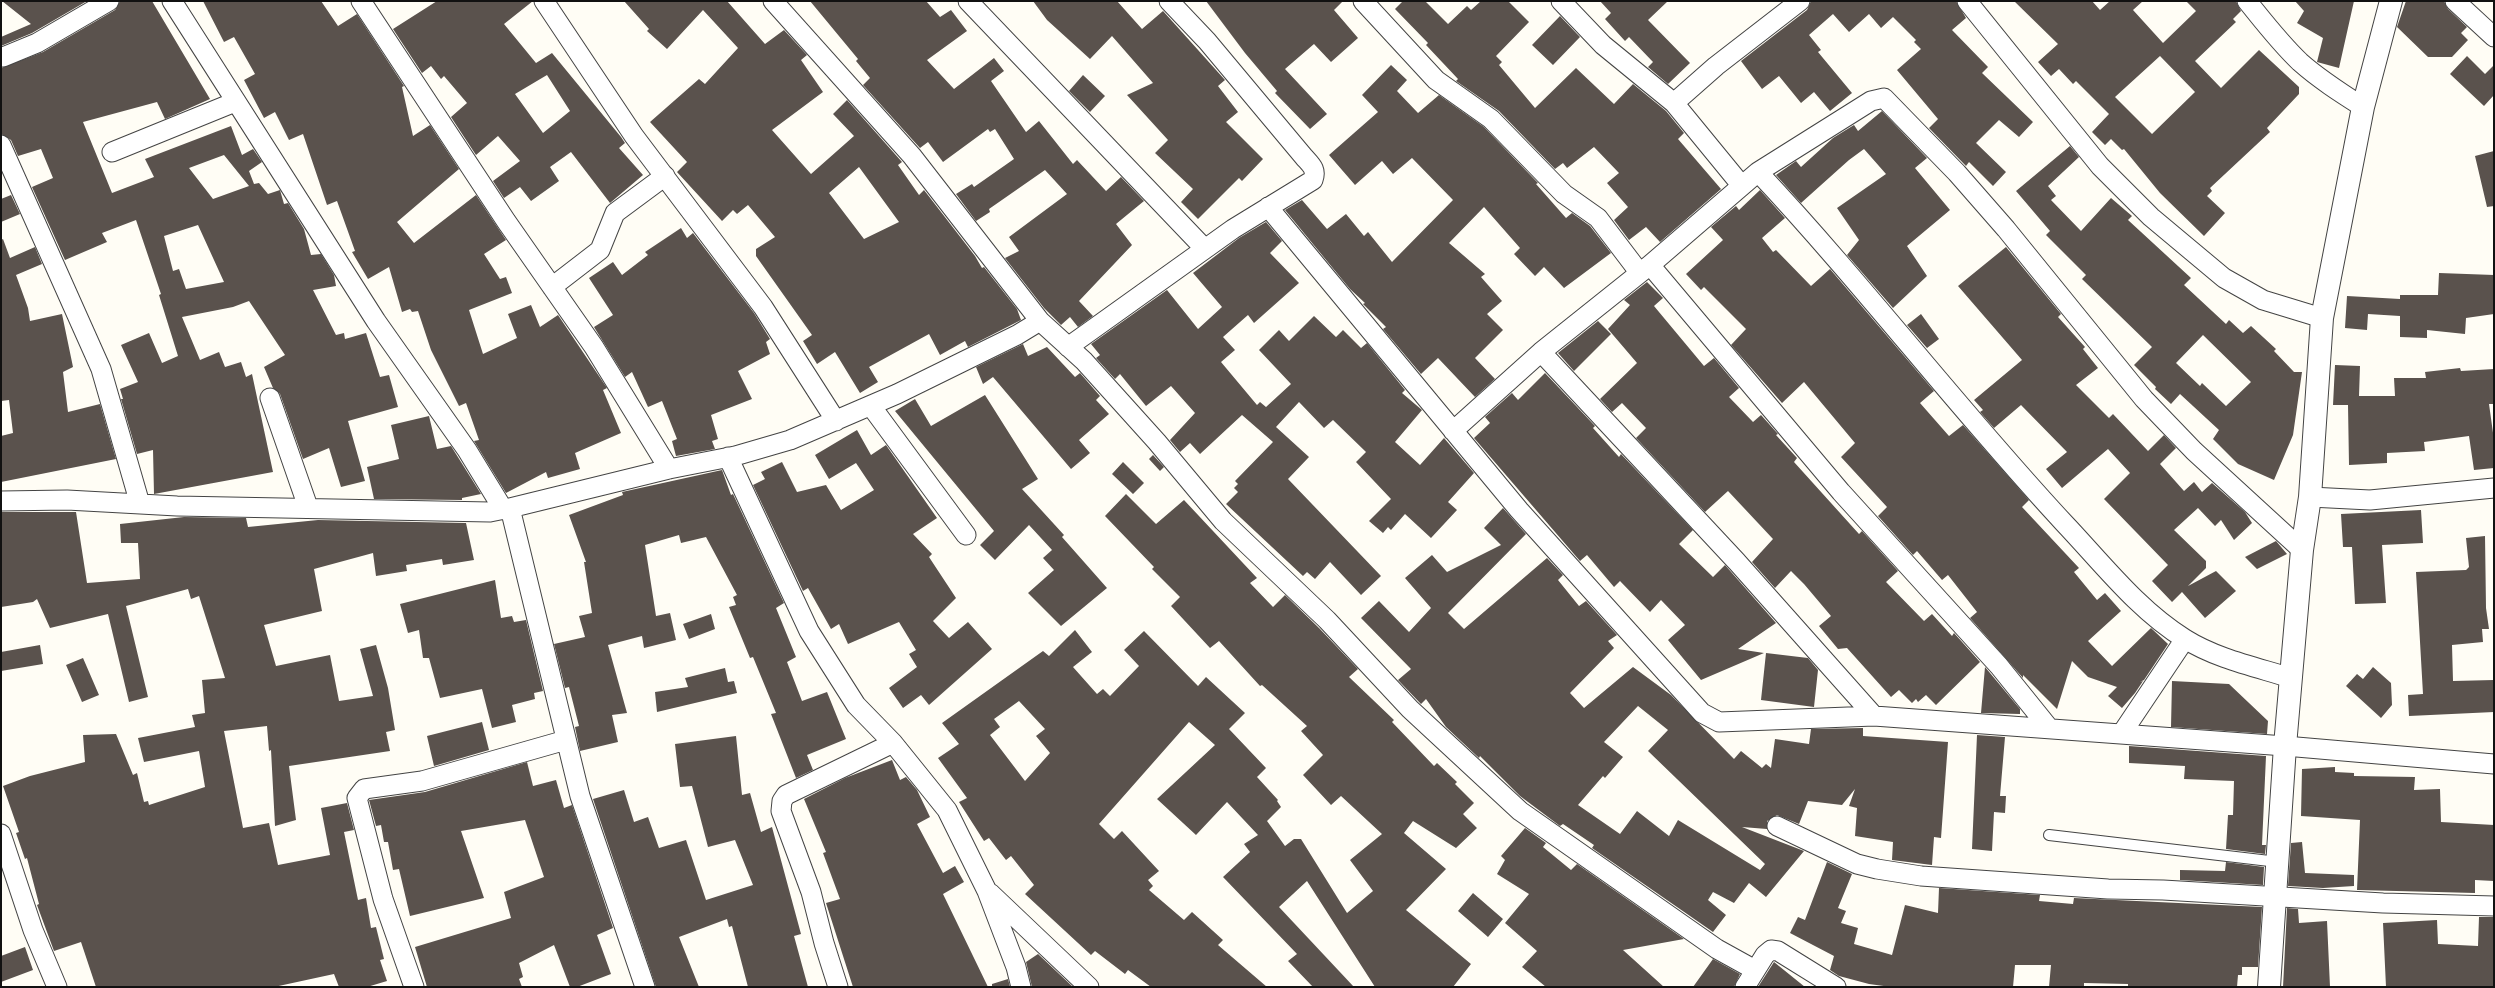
<!DOCTYPE html>
<style>
body{margin:0}
#map{position:relative;width:2495px;height:988px;overflow:hidden;background:#fffdf5;font-family:"Zilla Slab",serif}
canvas{display:block}
.frame{position:absolute;inset:0;border:2px solid #111;pointer-events:none}
</style>
<div id="map">
<canvas width="2495" height="988"></canvas>
<div class="frame"></div>
</div>
<script>
const ctx = document.querySelector('canvas').getContext('2d');
ctx.lineJoin = 'round';
function fill(path, color) {
  ctx.fillStyle = color;
  ctx.fill(path, 'evenodd');
}
function stroke(path, color, width, dash) {
  ctx.strokeStyle = color;
  ctx.lineWidth = width;
  ctx.lineCap = dash ? 'butt' : 'round';
  ctx.setLineDash(dash || []);
  ctx.stroke(path);
}
fill(new Path2D(`
 M2,1H87L32,33L1,46V37L31,24Z
 M120,1H152L210,99L165,119L157,102L83,122L112,193L154,177L145,159L231,126L242,155L253,149L262,162L249,171L254,184L259,183L268,194L280,190L284,204L288,203L304,229L311,255L321,254L334,275L336,286L313,290L336,335L344,333L345,339L366,333L380,377L389,375L398,407L348,421L365,481L341,487L329,448L303,459L280,394L273,388L264,367L285,355L249,301L233,307L182,317L200,360L219,352L225,367L241,362L246,377L252,374L273,472L154,494L153,450L137,454L121,399H123L120,389L138,382L121,345L149,333L162,363L178,356L159,295L161,294L136,220L102,233L107,242L65,260L32,187L53,178L41,149L18,156L11,140L1,134V68L43,52L115,10ZM224,155L249,186L213,199L189,168ZM198,225L224,282L186,289L179,269L173,271L164,236Z
 M203,1H321L338,26L357,14L404,86L402,87L413,136L430,125L459,169L397,222L414,243L476,195L506,240L484,254L500,279L506,277L512,293L469,310L483,354L517,338L508,314L531,305L540,327L558,315L607,388L603,390L621,433L575,453L580,469L548,478L546,472L506,493L474,441L479,440L466,403L459,406L431,350L418,311L412,312L410,309L402,312L389,267L368,279L352,252L355,251L337,201L327,205L303,134L289,140L275,112L264,118L244,80L255,74L234,37L224,42Z
 M437,1H533L504,24L536,63L552,53L621,137L625,143L619,148L643,175L610,203L571,152L550,167L559,181L531,201L520,187L504,198L493,181L520,161L498,136L476,155L451,117L467,103L444,76L441,79L431,66L422,73L393,29ZM547,75L570,111L543,133L515,94Z
 M624,1H727L765,44L784,30L807,55L801,60L823,92L772,130L811,174L854,136L833,114L847,100L902,162L898,165L919,195L924,190L975,256L982,268L984,267L1017,309L1021,320L968,347L965,341L940,355L929,334L869,367L878,382L860,393L835,352L817,364L803,341L812,335L756,256V249L775,237L748,205L737,214L733,210L722,221L677,172L687,162L650,122L699,79L705,84L738,48L703,10L667,49L647,31L649,29ZM859,167L899,222L864,239L829,193Z
 M810,1H926L940,17L951,10L967,31L927,60L954,89L994,58L1004,71L991,81L1026,132L1039,121L1073,164L1077,160L1106,191L1121,177L1144,201L1116,224L1132,245L1079,301L1093,316L1078,327L1070,317L1061,325L1044,308L1005,258L1019,251L1009,237L1067,194L1045,170L989,209L990,212L976,221L956,194L972,184L974,187L1014,159L995,129L990,132L988,129L943,162L928,142L920,148L863,85L870,78L856,61L858,59Z
 M1033,1H1117L1142,29L1163,11L1225,80L1218,86L1238,112L1226,122L1263,159L1242,181L1239,178L1198,219L1181,202L1193,189L1155,153L1168,140L1127,95L1153,83L1112,36L1090,59L1047,20Z
 M1206,1H1343L1334,10L1358,38L1331,62L1314,44L1285,69L1327,114L1310,129L1275,93L1277,91L1245,53Z
 M1403,1H1425L1448,24L1467,6L1471,10L1481,1H1508L1529,22L1496,56L1502,62L1499,65L1535,108L1576,68L1614,104L1633,84L1666,111L1684,133L1678,139L1721,189L1660,242L1646,227L1629,240L1614,220L1628,207L1607,183L1619,173L1594,147L1567,168L1563,163L1555,169L1499,111L1456,81L1458,79L1426,45L1428,43L1395,9Z
 M1600,1H1668L1648,20L1690,63L1668,84L1648,67L1653,62L1629,37L1625,41L1605,19L1611,13Z
 M1811,1H1956L1966,18L1952,30L1988,67L1982,73L2033,122L2019,137L1999,120L1976,143L2006,172L1993,186L1969,162L1966,166L1929,128L1938,119L1897,70L1921,49L1914,42L1916,40L1893,17L1881,28L1869,14L1849,32L1833,14L1809,35L1821,50L1818,52L1852,93L1830,111L1814,92L1801,103L1779,76L1762,89L1741,61L1807,10Z
 M2014,1H2092L2100,10L2110,1H2143L2133,10L2163,43L2196,11L2186,1H2236L2241,11L2233,19L2236,22L2195,61L2221,88L2259,50L2299,87V94L2267,128L2270,132L2210,188L2212,191L2207,196L2225,213L2204,236L2160,193L2124,149L2122,150L2111,139L2105,145L2092,132L2109,114L2076,81L2073,84L2059,69L2051,76L2038,62L2058,44ZM2160,56L2195,92L2152,134L2115,97Z
 M2295,1H2354L2339,68L2317,62L2323,38L2297,23L2304,11Z
 M2406,1H2444L2448,9L2467,27L2461,33L2468,40L2452,57H2428L2397,27Z
 M1560,16L1580,37L1553,65L1532,45Z
 M2467,56L2485,74L2494,65V95L2484,106L2450,74Z
 M1391,65L1407,80L1397,91L1418,113L1439,95L1484,127L1538,183L1536,184L1566,218L1572,213L1590,226L1611,253L1564,288L1544,267L1535,276L1514,254L1520,248L1484,207L1449,243L1485,274L1481,277L1502,301L1487,314L1503,330L1475,358L1495,379L1475,397L1438,358L1421,374L1383,329L1386,327L1363,304L1365,303L1350,289L1285,210L1302,200L1327,229L1346,214L1364,236L1368,232L1392,262L1453,200L1412,158L1393,174L1382,161L1355,185L1329,155L1378,112L1362,95Z
 M1083,75L1105,96L1090,112L1069,91Z
 M1882,111L1927,158L1915,168L1950,210L1907,246L1927,276L1893,308L1847,255L1859,240L1837,208L1886,174L1864,149L1849,160L1801,203L1776,175L1796,161L1801,167L1833,138L1854,125L1858,131Z
 M2070,146L2079,157L2048,186L2056,196L2051,200L2081,231L2111,198L2132,216L2128,220L2191,278L2184,285L2226,324L2229,320L2243,333L2251,326L2276,349L2274,351L2294,372H2302L2293,435L2274,480L2238,464L2213,439L2219,430L2180,394L2171,404L2155,389L2156,387L2134,365L2152,347L2082,279L2086,275L2046,235L2050,231L2016,191ZM2203,335L2251,382L2226,406L2202,383L2200,386L2176,363Z
 M2494,151V206L2487,207L2475,156Z
 M1760,190L1785,218L1762,238L1773,252L1776,250L1811,286L1830,269L1934,391L1920,403L1949,436L1963,425L2029,500L2022,507L2079,568L2074,572L2097,600L2105,593L2121,611L2088,641L2112,666L2151,628L2168,644L2144,680L2140,682L2143,681L2135,693L2122,708L2108,696L2117,687L2088,677L2072,661L2057,709L2023,675V678L1970,618L1977,612L1948,575L1942,580L1917,551L1913,555L1878,516L1887,507L1841,457L1855,443L1804,382L1782,403L1731,345L1746,329L1704,287L1701,290L1686,274L1723,240L1711,227L1736,206L1739,210Z
 M11,195L20,214L1,222V199Z
 M1266,222L1282,241L1270,253L1299,283L1254,323L1248,315L1223,337L1235,350L1221,362L1257,405L1260,402L1266,407L1291,384L1259,350L1279,330L1289,341L1314,316L1336,337L1343,330L1361,348L1367,343L1405,390L1402,393L1422,410L1395,442L1420,465L1444,438L1474,473L1448,502L1457,510L1431,538L1405,514L1391,530L1388,527L1383,533L1369,521L1391,499L1356,462L1366,452L1333,420L1324,428L1299,402L1276,427L1309,457L1288,479L1381,576L1361,595L1330,562L1315,579L1307,572L1303,576L1226,504L1238,492L1234,488L1238,484L1235,481L1273,442L1242,415L1200,454L1190,443L1180,452L1170,440L1195,413L1171,386L1146,406L1120,374L1115,379L1096,358L1100,355L1091,344L1167,290L1198,329L1222,307L1193,273L1239,238Z
 M681,228L687,238L693,233L754,313L770,339L766,342L770,354L738,371L752,399L711,415L718,439L712,441L715,449L676,456L672,441L677,439L662,401L648,407L632,372L625,377L594,327L613,315L589,278L613,262L622,275L648,255L645,252Z
 M3,239L10,258L35,247L42,264L16,275L28,308L30,321L62,314L73,367L63,372L68,412L100,404L116,459L1,482V436L13,433L9,400L1,401V240Z
 M2006,247L2061,314L2058,317L2085,347L2083,349L2098,368L2076,385L2109,418L2113,414L2148,451L2164,435L2176,448L2160,464L2184,491L2194,482L2202,492L2212,483L2245,512L2252,523L2234,540L2221,520L2215,526L2198,508L2174,530L2206,561V568L2188,586L2216,571L2236,591L2205,618L2182,592L2172,602L2152,581L2168,565L2104,499L2130,473L2108,449L2062,488L2046,469L2067,452L2021,405L1994,428L1980,412L1983,410L1974,400L2022,360L1958,286Z
 M2439,273L2494,275V314L2466,318L2465,334L2427,330V338L2400,337V316L2368,314L2367,330L2345,328L2347,296L2400,299V295H2438Z
 M1647,282L1663,298L1654,306L1704,366L1714,358L1739,388L1729,397L1753,422L1761,415L1778,434L1776,435L1797,458L1794,462L1859,534L1862,531L1898,571L1886,582L1924,621L1932,614L1952,636L1954,633L1980,662L1936,705L1926,695L1918,702L1916,699L1912,703L1899,690L1891,697L1847,648L1838,649L1819,626L1831,616L1804,584L1791,571L1775,588L1752,562L1773,539L1728,491L1705,512L1636,438L1646,428L1622,403L1612,412L1600,399L1637,363L1608,329L1630,305L1624,300Z
 M1921,314L1939,339L1927,348L1907,325Z
 M1598,321L1611,334L1574,371L1558,353Z
 M1023,344L1028,356L1047,347L1075,377L1080,373L1100,396L1096,400L1109,414L1079,440L1090,453L1071,469L993,377L983,384L976,367Z
 M2335,365L2360,366L2359,396H2395L2394,378H2426L2425,372L2460,368L2461,371L2494,369V404H2489L2494,440V468L2474,470L2469,436L2424,442L2425,451L2387,453V463L2349,465L2348,405H2333Z
 M1545,373L1595,426L1593,428L1619,457L1621,454L1693,530L1679,544L1713,577L1725,565L1776,623L1738,649L1764,653L1701,680L1668,640L1685,625L1661,600L1650,612L1620,581L1614,587L1587,555L1580,561L1474,438L1490,423L1485,417L1512,393L1518,400Z
 M985,395L1038,479L1022,489L1064,535L1062,537L1107,588L1061,626L1028,593L1054,570L1043,558L1052,550L1029,525L995,560L980,545L994,531L895,411L915,399L931,426Z
 M429,416L437,449L451,446L481,494L462,498V500L374,499L367,467L399,459L391,425Z
 M857,430L871,455L886,445L937,518L913,534L932,554L929,557L956,598L933,621L949,638L968,622L992,649L929,705L921,695L903,708L889,688L917,667L909,654L916,650L899,622L848,644L839,624L831,629L808,588L803,591L753,485L765,479L761,472L782,462L797,492L826,485L841,510L874,490L856,463L829,479L815,455Z
 M1153,455L1164,467L1160,471L1149,459Z
 M1123,462L1144,483L1133,494L1112,474Z
 M722,470L731,495L733,494L784,603L776,608L796,657L787,662L802,701L827,692L846,739L807,755L813,770L796,778L771,714L776,713L753,657L750,658L729,607L736,605L733,597L737,595L706,537L681,543L679,535L645,545L656,616L670,613L676,640L644,648L642,636L608,645L627,713L612,715L618,742L580,751L575,727L579,726L569,687L565,688L554,644L585,637L579,616L592,613L584,562H586L569,515L623,495L622,492Z
 M1126,494L1156,524L1184,500L1257,578L1250,583L1273,607L1285,595L1319,628L1358,669L1349,677L1394,720L1392,722L1434,766L1437,763L1457,782L1455,784L1474,803L1463,814L1477,828L1456,848L1413,821L1404,833L1446,869L1406,910L1471,964L1453,987H1375L1307,881L1279,907L1354,987H1313L1288,961L1297,954L1223,877L1250,852L1244,844L1258,835L1227,802L1196,835L1157,799L1215,745L1189,722L1099,824L1114,839L1122,831L1159,871L1148,880L1153,886L1149,890L1184,920L1192,912L1223,940L1218,945L1267,987H1151L1128,970L1125,974L1095,951L1091,955L1025,894L1034,885L1011,856L1006,860L989,838L984,841L959,802L967,798L938,758L959,744L942,723L1043,651L1049,656L1075,630L1092,652L1073,667L1097,694L1103,689L1110,696L1139,666L1124,650L1144,631L1198,686L1206,677L1245,713L1229,729L1266,768L1257,777L1278,800L1277,801L1281,807L1267,821L1285,846L1294,839H1301L1347,913L1373,891L1350,860L1382,834L1341,796L1331,805L1303,775L1323,755L1301,731L1307,726L1262,685L1260,686L1219,641L1210,648L1171,606L1180,597L1152,569L1154,567L1105,516ZM1019,701L1045,729L1036,736L1050,753L1025,781L990,735L1000,727L994,719Z
 M1503,508L1526,534L1448,613L1464,629L1547,558L1563,575L1558,580L1579,606L1586,601L1617,635L1608,641L1614,648L1570,693L1584,708L1633,667L1671,695L1734,759L1741,751L1762,768L1766,764L1771,768L1775,739L1809,744L1811,729L1863,728V736L1948,742L1941,838L1934,837L1932,865L1892,860L1893,842L1855,836L1857,808L1849,806L1855,789L1842,805L1808,801L1799,824L1777,815L1767,821V829L1742,827L1804,851L1766,897L1749,883L1734,903L1713,892L1708,900L1726,915L1713,932L1592,848L1594,845L1563,824L1560,826L1520,796L1480,756L1479,758L1446,727L1426,699L1421,704L1398,680L1411,669L1361,618L1379,601L1409,632L1431,608L1405,578L1432,555L1447,572L1501,545L1484,528ZM1638,706L1668,730L1648,751L1765,864L1760,870L1678,820L1669,836L1637,811L1620,834L1578,805L1603,776L1605,778L1623,757L1604,742Z
 M2421,510L2423,543L2382,545L2386,603L2355,604L2352,547H2343L2341,514Z
 M1,512H76L87,583L140,579L138,543H121L120,524L184,517L246,518L248,527L318,520L466,523L474,560L443,565L442,559L406,565L407,571L376,576L373,553L314,569L322,611L264,625L276,666L330,655L339,701L373,696L360,649L376,645L388,688L395,730L386,732L390,751L289,766L296,820L275,826L271,750L269,751L267,726L224,731L243,828L269,823L278,865L330,855L321,808L347,803L354,830L344,832L358,900L366,898L371,928L376,927L384,959L380,960L387,981L367,987H339L334,974L274,987H96L81,942L54,951L37,905L39,904L27,858L25,859L16,833L19,832L3,786L30,776L85,762L83,735L116,734L133,775L137,773L144,802L148,801L149,805L205,787L199,751L144,762L138,738L195,727L192,715L205,713L202,680L225,678L199,596L191,599L188,589L126,606L148,697L129,702L108,614L50,628L37,599L33,602L1,607Z
 M2485,536L2486,608L2489,629H2482L2483,642L2452,645L2453,681L2494,680V712L2409,716L2408,695L2423,694L2416,572L2466,570L2469,567L2466,538Z
 M2276,541L2287,554L2257,569L2245,557Z
 M495,580L501,618L512,616L514,622L526,620L543,691L534,693L535,699L512,705L516,722L492,728L482,689L440,698L429,658H423L419,630L408,633L400,604Z
 M711,614L715,629L689,639L683,624Z
 M40,645L43,664L1,671V652Z
 M1766,653L1808,658L1818,670L1814,707L1761,700Z
 M83,658L99,695L82,702L66,665Z
 M1985,667L2020,709V714L1981,713Z
 M2373,667L2391,683L2392,705L2381,718L2346,686L2357,674L2363,679Z
 M725,668L728,682L734,681L737,693L657,712L655,692L688,687L685,678Z
 M2172,681L2229,684L2268,721L2267,734L2171,727Z
 M482,722L489,750L434,766L427,736Z
 M1977,735L2005,737L2000,796H2006L2005,813L1994,812L1992,851L1972,849Z
 M736,736L742,795L750,793L761,832L772,827L801,934L794,936L808,987H748L732,926L729,927L727,919L679,937L699,987H656L593,799L624,790L634,822L648,817L659,848L686,840L706,900L753,885L735,840L708,847L692,786L680,787L675,744Z
 M2129,746L2266,756L2262,845H2266L2265,854L2226,849L2228,815H2233L2234,781L2184,779L2185,766L2129,763Z
 M892,760L900,780L906,777L917,790L930,817L917,824L943,873L955,866L964,882L943,894L988,987H853L826,903L840,899L823,853L826,852L804,799L845,778Z
 M527,762L533,786L556,780L564,808L572,805L613,928L597,935L611,974L577,987H570L554,945L519,963L523,977L519,979L522,987H427L415,947L511,918L504,892L544,877L525,820L461,831L484,898L410,916L399,869L393,870L388,842H384L381,825L376,826L369,800L425,792Z
 M2335,767V772L2354,773V776L2415,777L2414,790L2440,789L2441,822L2494,825V881L2475,880V893L2357,890L2360,820L2301,816L2302,769Z
 M1525,828L1546,843L1543,847L1571,870L1577,864L1684,939L1623,950L1664,987H1546L1522,967L1537,951L1505,923L1529,894L1497,874L1505,860L1501,856Z
 M2302,842L2305,873L2354,875V886L2323,888L2288,886L2291,843Z
 M1827,862L1852,874L1838,908L1846,911L1841,923L1858,928L1854,944L1892,955L1905,905L1938,913L1939,888L2040,895L2039,901L2073,904L2074,898L2262,907L2258,967H2242V975H2238L2237,987H2128V984L2084,983V987H2049L2051,965H2015L2013,987H1891L1869,984L1839,976L1830,970L1834,956L1790,933L1798,917L1805,920Z
 M2226,862L2264,867L2263,885L2180,880V870L2225,871Z
 M1473,893L1503,919L1488,937L1458,911Z
 M2287,908L2298,909L2299,923L2327,921L2330,987H2283Z
 M2479,917H2494V987H2386L2383,923L2437,920L2438,944L2478,946Z
 M25,947L33,970L1,982V956Z
 M1038,954L1073,987H1032L1026,962Z
 M1713,959L1740,974L1734,987H1693Z
 M1774,962L1805,987H1758Z
 M1008,979L1010,987H992V984Z`), '#5a524d');
const service = new Path2D(`
 M2049,835L2278,862`);
const minor = new Path2D(`
 M172,1L376,321L467,450L503,509
 M361,1L506,221L594,347L669,469
 M544,1L634,136L763,307L836,421
 M773,1L912,156L1040,321L1084,361L1157,442L1223,521L1327,620L1410,709L1520,811L1717,949L1755,970
 M968,1L1205,249
 M1363,1L1436,80L1491,119L1564,194L1598,218L1639,272
 M1561,1L1603,45L1674,103L1742,186
 M1967,1L2100,166L2151,217L2224,278L2263,300L2322,318
 M2247,1C2264,22 2280,43 2300,62C2319,79 2341,93 2363,107
 M2455,1L2494,37
 M3,57L37,43L109,1
 M1674,103L1716,66L1800,1
 M1,145L101,369L140,504
 M112,152L235,102
 M1758,172C1864,285 1958,409 2064,523C2102,563 2138,610 2185,639C2217,659 2256,667 2291,678
 M1268,207L1519,510L1702,713L1719,722L1874,716L2285,746L2494,764
 M1650,265L1841,492L1999,666L2049,728
 M552,287L600,250L615,213L665,176
 M1068,347L1233,229L1313,180C1317,169 1311,165 1304,157L1207,41L1169,1
 M1541,352L1737,562L1874,716
 M270,398L308,507
 M871,406L966,535
 M1453,431L1541,352L1650,265L1758,172L1871,101L1884,98L1957,173L2006,229L2144,399L2194,451L2302,550
 M728,457L809,631L856,705L893,743L947,810L987,891L1016,967L1021,987
 M2310,497L2370,500L2494,488
 M1,501L67,500L177,506L490,512L510,508L669,469L735,456L790,440L897,394L1017,335L1040,321
 M510,508L580,796L645,987
 M2122,733L2185,639
 M1777,826L1857,864L1877,869L1921,876L2108,889L2163,890L2383,903L2494,906
 M1,834L33,930L57,987
 M990,893L1089,987
 M414,987L383,899L357,798L364,789L422,781L566,740
 M838,987L824,943L811,892L781,811L782,801L786,795L893,743
 M1745,987L1765,955L1771,950L1778,951L1836,987`);
const tertiary = new Path2D(`
 M2269,987L2285,746L2302,550L2310,497L2322,318L2363,107L2391,1`);
stroke(service, '#444', 12);
stroke(minor, '#444', 21);
stroke(tertiary, '#444', 24);
stroke(service, '#fff', 10);
stroke(minor, '#fff', 19);
stroke(tertiary, '#fff', 22);
</script>
